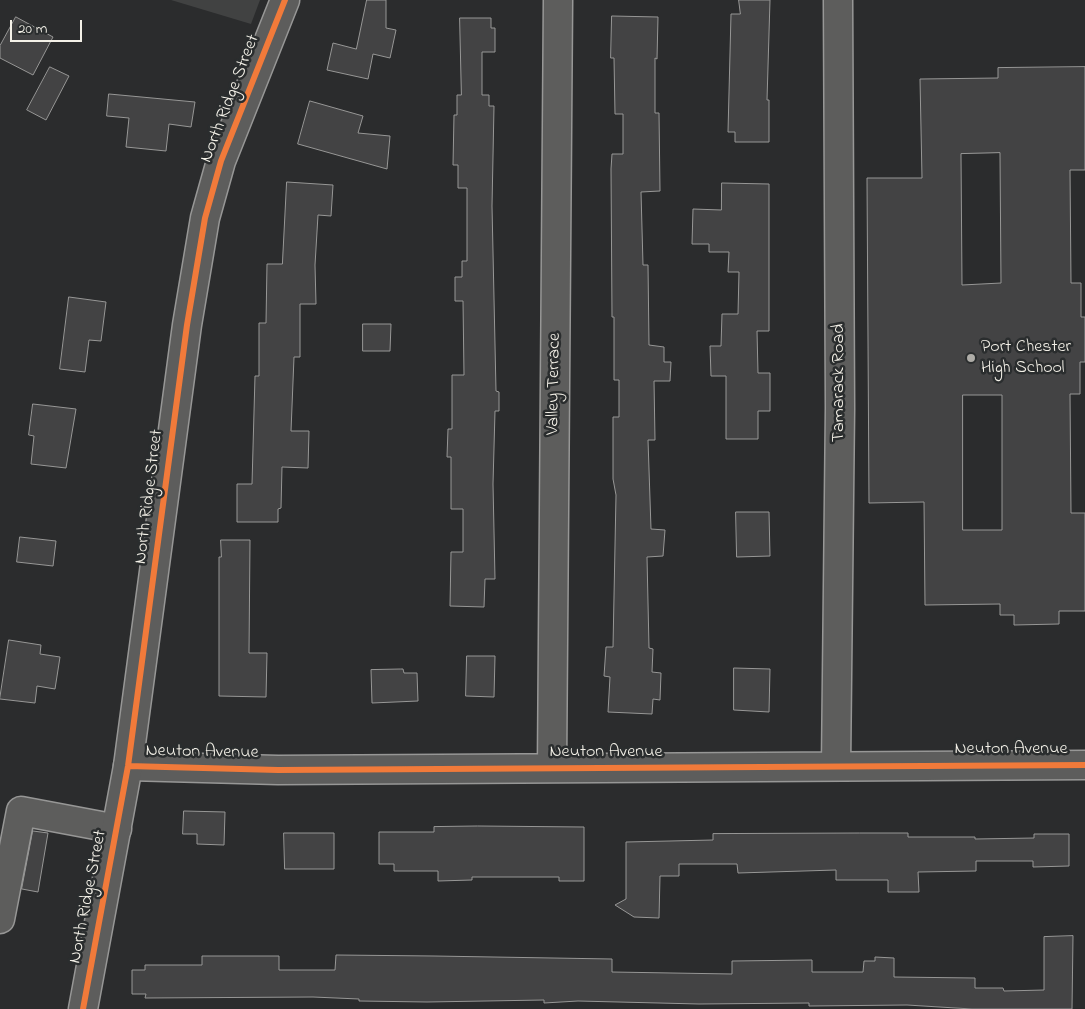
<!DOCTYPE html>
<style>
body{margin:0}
#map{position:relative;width:1085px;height:1009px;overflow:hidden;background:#2b2c2d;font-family:"Indie Flower",sans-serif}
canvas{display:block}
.scale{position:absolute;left:10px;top:20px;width:72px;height:22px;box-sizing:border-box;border:2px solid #f4f1e8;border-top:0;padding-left:6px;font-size:15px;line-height:18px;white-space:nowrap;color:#f4f1e8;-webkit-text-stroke:4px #2a2d2e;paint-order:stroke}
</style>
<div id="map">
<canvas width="1085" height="1009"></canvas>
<div class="scale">20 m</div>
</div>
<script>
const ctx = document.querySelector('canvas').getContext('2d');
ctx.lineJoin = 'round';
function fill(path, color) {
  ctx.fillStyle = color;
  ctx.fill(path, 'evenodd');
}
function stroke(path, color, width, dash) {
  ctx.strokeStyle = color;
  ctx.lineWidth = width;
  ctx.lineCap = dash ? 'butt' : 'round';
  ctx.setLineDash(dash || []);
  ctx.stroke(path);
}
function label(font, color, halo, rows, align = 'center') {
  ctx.font = font + ' "Indie Flower",sans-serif';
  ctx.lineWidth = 5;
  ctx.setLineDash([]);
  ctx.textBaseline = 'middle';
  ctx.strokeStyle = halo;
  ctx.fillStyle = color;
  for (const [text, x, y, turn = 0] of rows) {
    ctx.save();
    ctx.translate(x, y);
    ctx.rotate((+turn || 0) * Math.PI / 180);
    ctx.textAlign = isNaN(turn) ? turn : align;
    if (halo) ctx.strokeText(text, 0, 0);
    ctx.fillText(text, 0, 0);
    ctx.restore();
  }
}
fill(new Path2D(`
 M171,0H260L251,24Z`), '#414242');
const building = new Path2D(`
 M367,0H386V28L396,30L390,58L373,54L368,79L327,70L333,43L356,49Z
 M739,0H770L767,100H769V142H735V132H728L731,14H740Z
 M612,16L658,17L657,59L655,58V113H659L660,191L641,192L643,265H648L649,345L664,347V362H671L670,381H654L655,440H648L651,529L665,530L663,556L647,557L649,648L653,649L652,672L661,673L660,700L653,699L652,714L608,712L610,677L604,676L606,647H613L616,495L613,479V417H619V380H614V317H612L611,169L612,154H623V114H615L614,58H611Z
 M16,17L53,37L33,75L0,58V46Z
 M460,18H491V28H495V52H482V95H489V106H494L492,206L496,391L499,392V411H495L493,484L495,579H485L484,607L450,606L451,552H463V509H451V457H447L448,429H452V375H464L463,301H455V277H462V261H467V188H458V165H453L454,115H457V95H461Z
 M50,67L69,76L46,120L27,110Z
 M1085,67V170H1070L1071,283H1081V317H1085V362H1080V394H1070L1071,513H1085V611H1059V624L1014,625V615H1000V604L925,605L924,502L869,503L867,178H922L920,79L998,78V68ZM1000,153L1001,283L962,285L961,154ZM963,395H1002V530H963Z
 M109,94L195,102L191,127L169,124L166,151L126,147L129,118L107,116Z
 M310,101L363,116L358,133L390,136L387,169L298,144Z
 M287,182L333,185L331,216L318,215L315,265L316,304H300V357H294L291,431H309L308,468L282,467L281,508L278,509V522H237V484H252L255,376H259V323H266L267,264H282Z
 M722,183L769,184V331H757L758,373H770V411H758V439H726V376H711L710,346H721L722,314H738L739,272H728L729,252H709V244H692L693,209L721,210Z
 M69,297L106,302L101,341L89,340L85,372L60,369Z
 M363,324H391L390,351H363Z
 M33,404L76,409L66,468L31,464L34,436L29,435Z
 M736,512H769L770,556L737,557Z
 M20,537L56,541L53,566L17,562Z
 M221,540H250L249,653H267L266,697L219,696V557H221Z
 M9,640L41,645L40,654L60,657L55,689L37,686L35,703L0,699Z
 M467,656H495L494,697L466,696Z
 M734,668L770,669L769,712L734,710Z
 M401,669H403L404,673H417L418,701L372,703L371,670Z
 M184,811L225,812L224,845L197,844V834H183Z
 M478,826L584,827V881H559V877H472V880L438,881V871H394V864H379V832H434V827Z
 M33,831L48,833L38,892L22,889Z
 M284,833H334V869H285Z
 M860,833H908V837H975V839L1034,838V834H1069V866L1033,867V861H976V871L918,872L919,892H888V880H836V870L738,873L737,864H679V876H660L659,918L634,917L615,905L626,899V842L713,840V834Z
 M1073,936L1072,1009H972L907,1005L809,1006V1003L699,1004L578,1001L544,1003V1000L427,1002L359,1001V999L313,997L145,998L146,994H132V970H145V965H202V956H279V970H335L336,955L434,956L612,959V972L732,974V961L812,960V972H863L864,961H875V957L894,958V977L975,978V988H1003L1004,991L1044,990V937Z`);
fill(building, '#434344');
stroke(building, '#979796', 1);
const minor = new Path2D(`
 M128,766L278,770L1085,765
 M836,766L840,408L838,0
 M552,768L558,0
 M0,919L21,811L117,829`);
const tertiary = new Path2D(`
 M83,1009L128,766L187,325L205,218L221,161L285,0`);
stroke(minor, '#979796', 31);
stroke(tertiary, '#979796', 31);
stroke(minor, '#5d5d5c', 28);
stroke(tertiary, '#5d5d5c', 28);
stroke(new Path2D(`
 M128,766L278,770L1085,765
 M83,1009L128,766L187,325L205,218L221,161L285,0`), '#f17a3a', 6);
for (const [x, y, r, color] of [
 [971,358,5,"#aeaca7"]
]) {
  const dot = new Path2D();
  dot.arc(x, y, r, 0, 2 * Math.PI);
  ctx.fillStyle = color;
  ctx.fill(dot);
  stroke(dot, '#2a2d2e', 2);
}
label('18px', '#f4f1e8', '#2a2d2e', [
 ["North Ridge Street",231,99,-69],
 ["Tamarack Road",840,383,-90],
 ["Valley Terrace",555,384,-89],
 ["North Ridge Street",150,497,-83],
 ["Neuton Avenue",1011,750],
 ["Neuton Avenue",202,753,1],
 ["Neuton Avenue",606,753],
 ["North Ridge Street",89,897,-79]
]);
label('18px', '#f4f1e8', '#2a2d2e', [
 ["Port Chester",981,348],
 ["High School",981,369]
], 'left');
</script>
